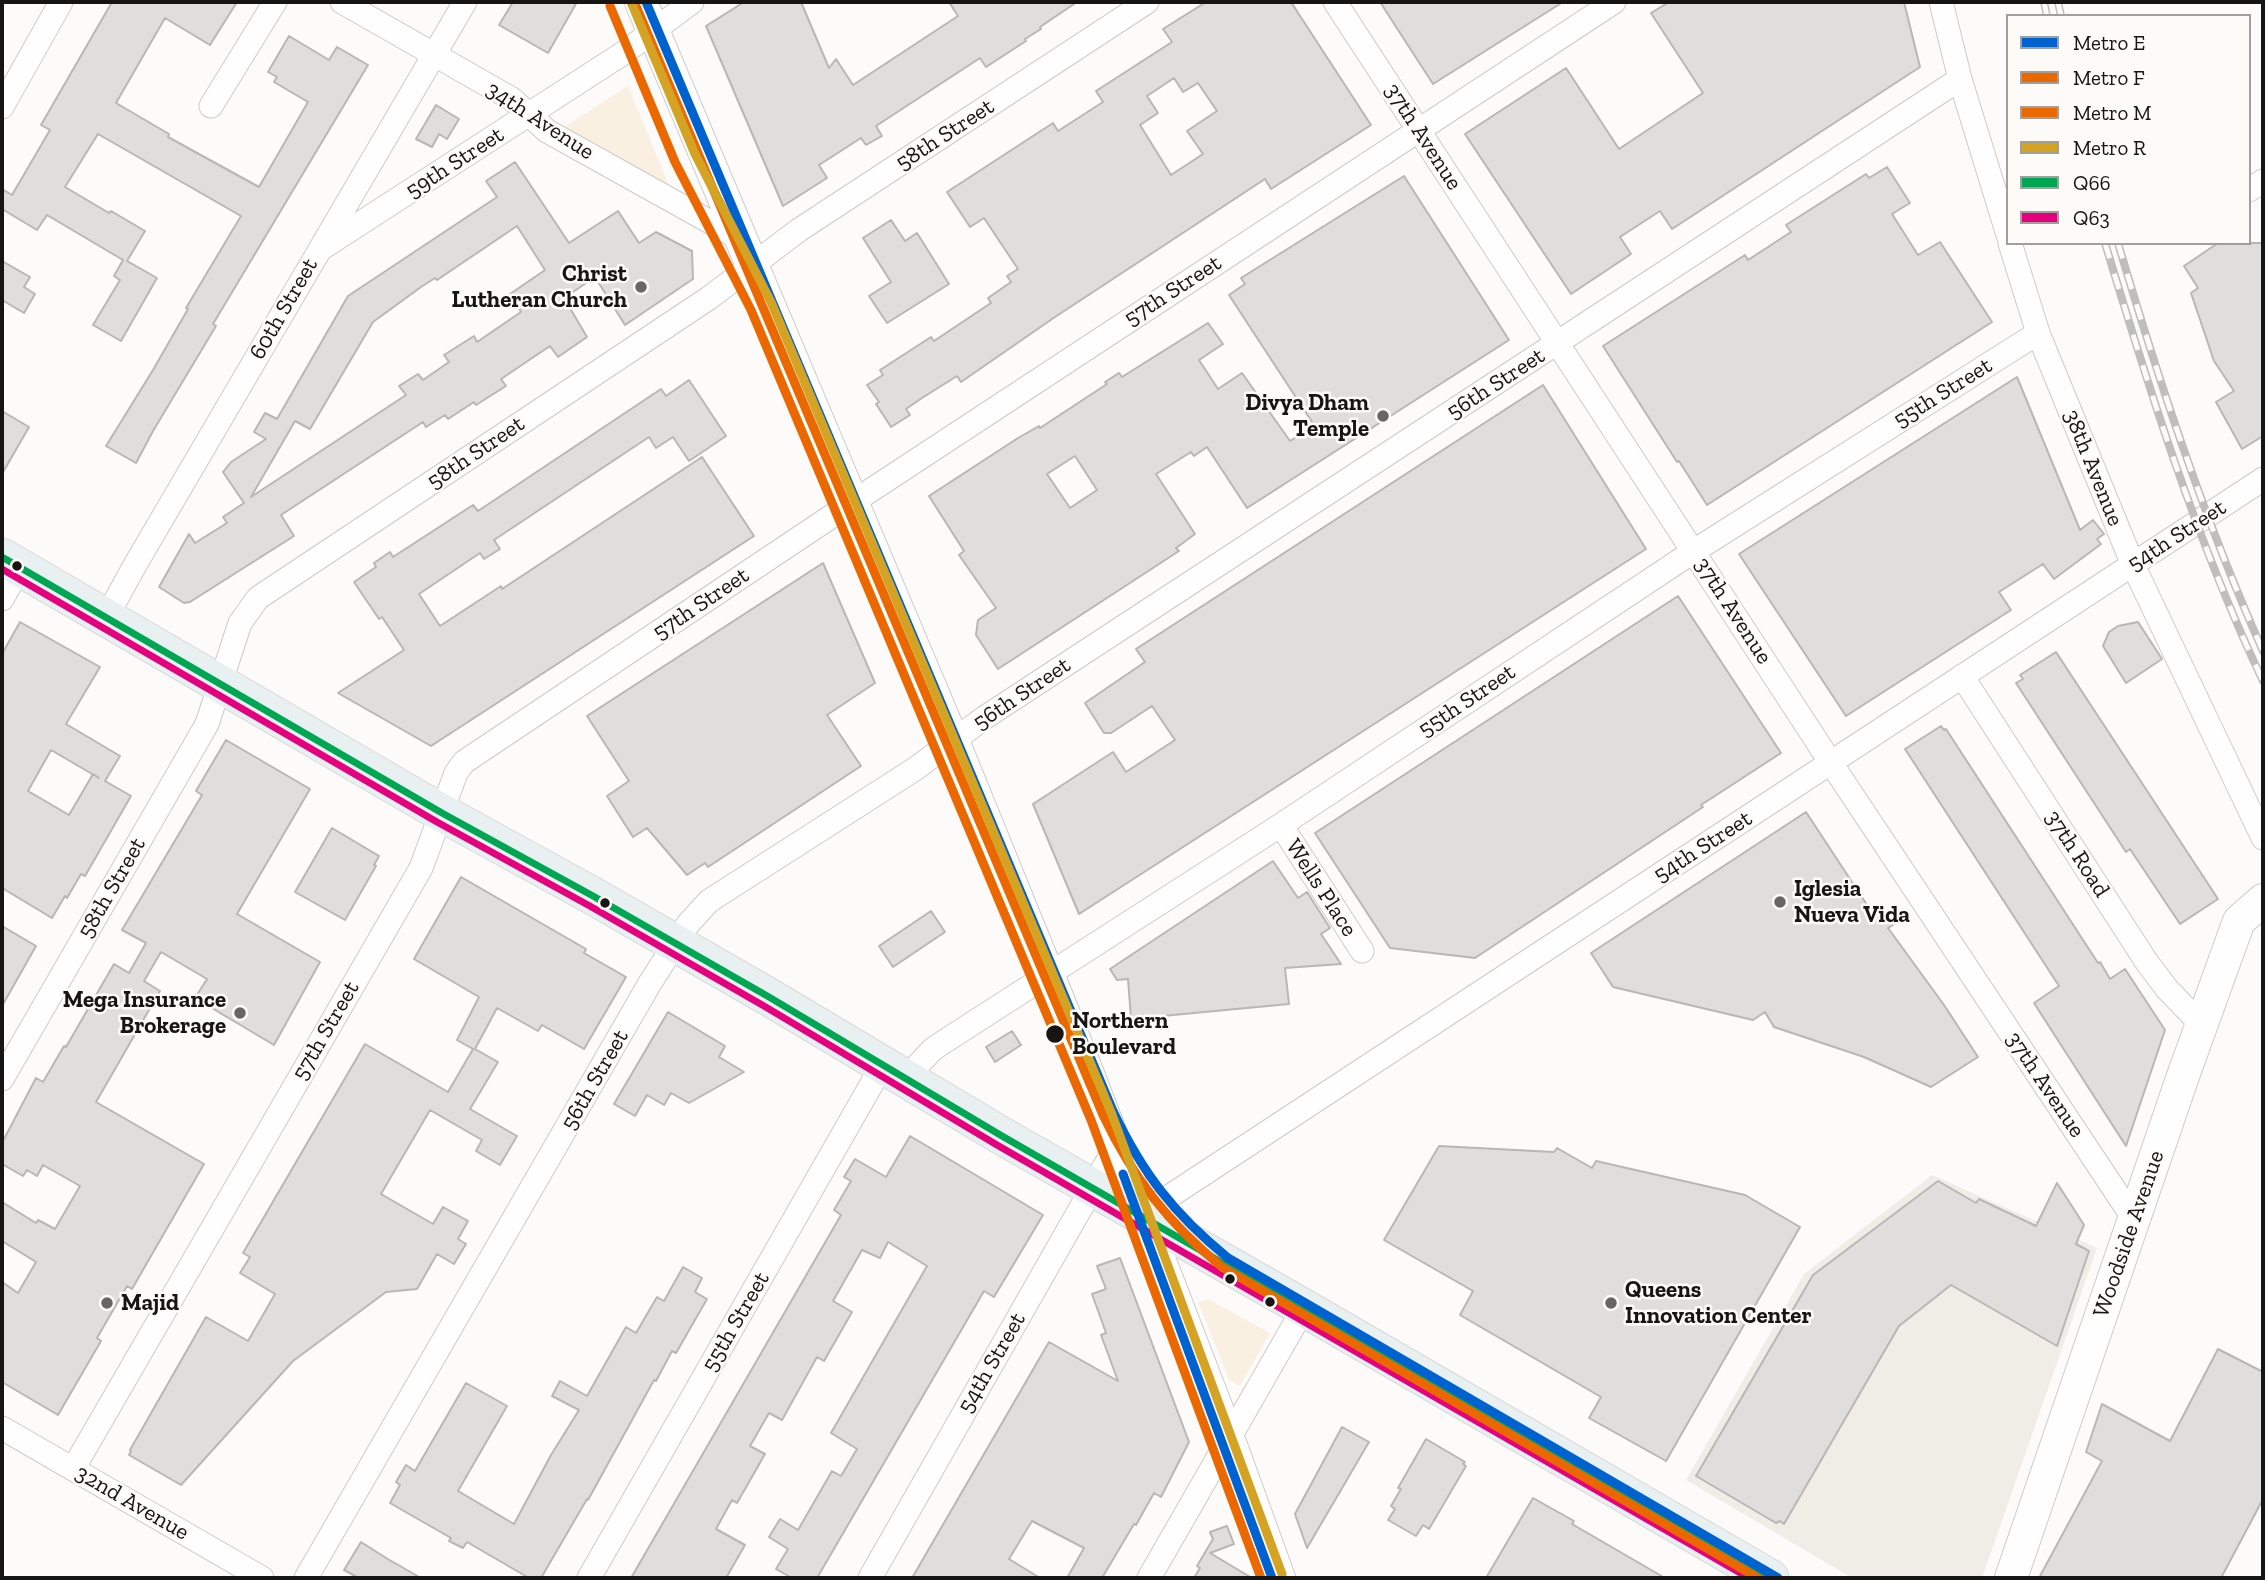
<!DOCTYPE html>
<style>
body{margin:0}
#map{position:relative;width:2265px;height:1580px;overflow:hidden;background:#fcfbf9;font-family:"Zilla Slab",serif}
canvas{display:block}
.frame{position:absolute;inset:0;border:4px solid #161514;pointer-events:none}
.legend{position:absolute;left:2006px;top:14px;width:245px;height:231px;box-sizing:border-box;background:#fdfbf8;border:2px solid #a19f9d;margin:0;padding:9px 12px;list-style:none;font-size:21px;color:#161514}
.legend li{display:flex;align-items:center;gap:14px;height:35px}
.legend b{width:35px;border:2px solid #a19f9d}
</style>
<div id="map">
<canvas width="2265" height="1580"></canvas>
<div class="frame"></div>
<ul class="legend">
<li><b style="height:9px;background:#0062cf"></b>Metro E</li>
<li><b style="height:9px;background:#eb6800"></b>Metro F</li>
<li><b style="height:9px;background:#eb6800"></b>Metro M</li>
<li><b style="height:9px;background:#d4a323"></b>Metro R</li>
<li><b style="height:9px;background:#00a651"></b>Q66</li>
<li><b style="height:9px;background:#e5007d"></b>Q63</li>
</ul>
</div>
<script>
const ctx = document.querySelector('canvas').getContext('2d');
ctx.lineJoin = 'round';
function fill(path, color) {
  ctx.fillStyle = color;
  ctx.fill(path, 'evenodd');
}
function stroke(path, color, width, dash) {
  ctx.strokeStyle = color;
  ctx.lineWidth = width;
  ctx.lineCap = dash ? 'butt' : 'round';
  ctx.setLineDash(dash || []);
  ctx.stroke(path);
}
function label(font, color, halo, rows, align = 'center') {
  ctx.font = font + ' "Zilla Slab",serif';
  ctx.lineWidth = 5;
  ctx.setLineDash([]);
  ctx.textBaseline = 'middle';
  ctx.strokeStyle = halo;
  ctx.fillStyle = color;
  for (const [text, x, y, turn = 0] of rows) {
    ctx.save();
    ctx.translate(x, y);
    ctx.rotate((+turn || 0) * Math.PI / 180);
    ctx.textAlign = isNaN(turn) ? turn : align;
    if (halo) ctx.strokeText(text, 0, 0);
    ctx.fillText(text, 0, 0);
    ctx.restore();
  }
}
fill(new Path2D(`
 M1932,1175L2097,1248L1982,1578H1852L1686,1480L1804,1274Z`), '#f0ede6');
fill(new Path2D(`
 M628,86L672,193L561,129Z
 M1208,1299L1270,1333L1240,1386L1229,1380L1198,1302Z`), '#faf0e1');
const building = new Path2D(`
 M112,2H237L210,45L165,18L116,103L169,134L168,137L259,187L308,102L274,82L277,77L268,72L289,36L329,60L337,47L368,65L213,324L216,326L153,431L136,463L106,446L153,370L188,309L186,308L241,216L98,134L65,187L109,213L111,211L145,231L127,261L157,278L121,341L93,325L120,280L114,276L123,260L47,215L37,230L2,209V189L12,195L50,130L41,125Z
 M513,2H577L548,53L499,25Z
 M744,2H801L829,68L836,59L853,85L958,16L949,2H1077L1040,27L1041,29L1025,39L1026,41L986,67L980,58L876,126L882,136L866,145L861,138L819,165L827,178L783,206L706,26Z
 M1206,2H1291L1371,125L1271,189L1265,179L1055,317L961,382L957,376L922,398L906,409L910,415L891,427L876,404L879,402L867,385L883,375L880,370L931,337L934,341L991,303L988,298L1011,282L1007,276L1018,269L984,218L970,227L947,192L1053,123L1058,131L1103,102L1096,91L1172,42L1163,29ZM1174,78L1183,92L1198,83L1217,111L1187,131L1203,154L1171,175L1140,125L1158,113L1147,96Z
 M1380,2H1563L1433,84Z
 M1669,2H1904L1920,67L1672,229L1660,211L1620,237L1631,254L1571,294L1465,134L1566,68L1619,149L1703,93L1651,13Z
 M436,105L459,119L447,139L439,134L432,147L416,139Z
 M515,162L569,243L618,211L639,243L656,232L692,251L693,279L625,325L595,277L564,298L587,337L558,357L550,346L501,379L506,386L476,405L474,402L448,419L445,415L426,427L423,422L281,515L294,536L190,602L184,603L159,587L189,534L195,543L227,523L223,517L244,503L223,472L231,462L266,439L254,432L265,413L277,419L348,296L497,197L486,181ZM517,226L545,270L510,294L521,312L477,342L474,336L444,355L449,362L423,380L418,374L399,386L406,395L251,497L295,421L310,429L373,322L421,287L435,278L437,280Z
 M1887,167L1910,203L1892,214L1918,255L1940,242L1992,322L1707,505L1679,461L1677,462L1603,346L1745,255L1748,260L1791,232L1786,225L1866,174L1869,178Z
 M1404,176L1509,340L1247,508L1207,447L1194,456L1191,452L1156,474L1195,534L1176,548L1179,551L998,669L976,635L978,620L996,608L959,555L964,551L929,496L1018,438L1039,426L1040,428L1107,384L1105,382L1119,373L1122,377L1208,323L1223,344L1199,360L1218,389L1242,373L1290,441L1314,425L1229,295L1245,284L1241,278ZM1075,456L1097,490L1070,508L1047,474Z
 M891,220L905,241L917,233L949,284L887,323L869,296L891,282L863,238Z
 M2218,243H2263V436L2242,449L2216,402L2234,391L2214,361L2191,293L2198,288L2184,266Z
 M2,261L30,277L24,287L35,294L24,313L2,300Z
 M2017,377L2080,530L2093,520L2104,534L2097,539L2101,544L2054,579L2043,564L1999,592L2011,610L1846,716L1739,554Z
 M689,380L726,436L689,461L673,437L656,448L649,437L494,540L500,549L484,559L480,553L419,594L440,626L501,586L502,589L702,457L754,536L431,746L338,693L404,650L382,617L379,619L354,582L376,567L374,563L390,552L393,557L473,505L478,511L661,389L666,396Z
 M1543,385L1646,549L1079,914L1033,804L1113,752L1126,772L1175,740L1152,706L1111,733H1104L1085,703L1145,662L1136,649Z
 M2,411L29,427L2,474Z
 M823,563L875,683L827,715L861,766L708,867L705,863L687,875L647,828L633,837L607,796L629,781L587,716Z
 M1678,596L1781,753L1701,805L1703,807L1475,958L1390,948L1315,833Z
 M20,622L100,667L66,724L120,756L105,781L131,796L85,876L81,874L67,898L65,896L52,918L2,888V654ZM51,750L99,778L93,774L69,815L28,791Z
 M2138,622L2162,659L2126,683L2103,646L2109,632L2118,626Z
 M2056,652L2218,899L2180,924L2130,849L2126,852L2016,683L2023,679L2020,675Z
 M1941,726L1944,730L1946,729L2098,963L2100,962L2110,979L2125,969L2165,1030L2126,1146L2034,1003L2059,986L1905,749Z
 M226,740L310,789L237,914L320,962L274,1045L195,998L207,979L161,952L144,981L160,991L96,1102L204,1164L132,1289L127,1286L97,1338L101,1341L58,1415L2,1382V1282L18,1293L36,1262L2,1241V1202L36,1223L38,1220L55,1229L80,1186L43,1165L37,1176L27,1170L23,1176L2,1164V1143L36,1078L43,1082L64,1046L66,1047L114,964L129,973L146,943L122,930L202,795L196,791Z
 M1806,812L1873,914L1882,908L1893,925L1888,928L1944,1005L1978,1057L1931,1087L1864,1057L1774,1027L1765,1012L1753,1020L1613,987L1591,953Z
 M332,828L379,856L374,865L376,866L345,920L295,892Z
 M1273,861L1298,898L1307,892L1330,928L1321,934L1341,964L1285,968L1289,1004L1131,1019L1128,979L1117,980L1110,969Z
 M461,877L586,949L584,953L626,977L584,1049L542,1025L538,1031L497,1008L475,1049L498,1062L470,1109L517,1136L500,1165L476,1151L482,1140L430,1110L381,1194L433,1224L443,1207L468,1221L458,1239L466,1244L454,1264L437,1254L417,1289L386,1292L293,1361L181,1485L129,1455L131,1451L130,1450L206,1317L248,1341L275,1294L240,1273L250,1257L243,1253L365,1044L448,1092L473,1049L457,1040L479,997L414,959Z
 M931,911L945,932L893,967L879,946Z
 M2,926L36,946L2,1006Z
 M668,1012L725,1046L719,1057L744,1072L689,1103L671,1093L664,1105L647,1095L635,1116L614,1104Z
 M1012,1031L1021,1045L995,1062L986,1047Z
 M910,1136L1043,1215L994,1297L984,1291L817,1578H792L776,1569L788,1549L769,1537L780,1519L798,1530L832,1471L841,1476L857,1449L831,1433L927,1266L888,1242L880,1258L862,1250L833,1301L852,1312L824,1361L817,1357L782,1420L769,1413L750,1446L765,1454L737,1503L732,1500L716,1529L745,1545L726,1578H631L841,1215L834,1210L851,1181L844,1177L855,1159L886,1177Z
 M1439,1146L1554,1152L1557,1148L1592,1168L1596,1161L1745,1195L1800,1227L1666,1461L1589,1418L1601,1397L1460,1315L1473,1291L1384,1240Z
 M1938,1181L1976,1203L1979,1199L2036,1226L2057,1183L2084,1225L2076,1244L2089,1251L2057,1346L1951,1285L1899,1326L1784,1524L1780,1521L1776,1523L1696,1476L1813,1275Z
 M1120,1258L1189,1442L1161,1497L1154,1493L1136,1525L1134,1524L1102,1578H1067L1084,1548L1032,1521L1009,1559L1040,1578H912L1049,1342L1118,1381L1101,1335L1106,1333L1092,1294L1106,1289L1097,1266Z
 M683,1267L702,1278L695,1292L707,1299L676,1353L672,1351L656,1381L654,1380L588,1500L587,1499L541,1578H529L467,1542L463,1548L449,1541L451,1538L390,1503L400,1485L396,1482L406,1465L415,1471L466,1383L507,1406L458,1491L514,1524L551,1455L579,1410L552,1396L560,1381L587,1396L626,1327L636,1333L657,1297L664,1301Z
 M2218,1349L2263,1372V1499L2221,1578H2039L2102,1461L2086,1452L2102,1404L2170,1441Z
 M1342,1427L1369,1442L1307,1548L1295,1514Z
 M1426,1439L1465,1462L1463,1464L1466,1466L1429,1529L1423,1525L1416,1536L1388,1520L1395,1509L1391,1506L1401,1489L1398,1488Z
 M1533,1498L1574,1521L1572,1524L1665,1578H1486Z
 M1227,1526L1234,1544L1210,1553L1252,1578H1194L1200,1568L1197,1566L1213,1539L1210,1532Z
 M361,1542L386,1558L421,1578H359L344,1570Z`);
fill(building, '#dfdedd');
stroke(building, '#b8b7b5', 2);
const street = new Path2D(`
 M342,2L512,99L547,131L739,238
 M1335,2L1831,763L2134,1219
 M1941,2L1960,79L2008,235
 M211,106L275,2
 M2,107L61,2
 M2249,190L2263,181
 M2010,243L2038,333L2133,565L2263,838
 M322,248L622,54L692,2
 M2,599L20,567
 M106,618L135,565L465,2
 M1962,676L2146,961L2167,989L2201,1024
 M1281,825L1362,951
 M2,1079L207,724L240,623L258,598L709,298L799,230L1147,2
 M905,1079L932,1050L942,1043L1281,825L1694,551L2038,333
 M1141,1215L2263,479
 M2,1428L262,1578
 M73,1469L421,868L456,773L464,762L853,502L1614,2
 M306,1578L650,983L688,924L709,901L915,769L984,718L1960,79
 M589,1578L882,1066
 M870,1578L1115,1148
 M1149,1578L1304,1308`);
const secondary = new Path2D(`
 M641,2L953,741L1079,1051L1229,1440L1279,1578
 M2011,1578L2183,1076L2239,921L2263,900`);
const primary = new Path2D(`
 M2,557L442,813L593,896L769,997L1002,1136L1304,1308L1770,1578`);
stroke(street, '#cccbca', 25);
stroke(secondary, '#cccbca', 34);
stroke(primary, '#d9d8d7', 39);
stroke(street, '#fffefe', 23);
stroke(secondary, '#fffefe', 32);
stroke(primary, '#e8f0f2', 37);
const rail = new Path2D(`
 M2044,2L2047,16
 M2058,2L2061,16
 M2105,243C2150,392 2196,540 2263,681
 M2118,243C2159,382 2204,519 2263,651`);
stroke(rail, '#bebebd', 8);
stroke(rail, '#fdfbf8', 5, [16]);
stroke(new Path2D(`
 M2,557L442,813L593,896L769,997L1002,1136L1770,1578`), '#00a651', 7);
stroke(new Path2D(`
 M2,569L437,822L588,905L764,1006L997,1145L1749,1578`), '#e5007d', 7);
stroke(new Path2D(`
 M646,2L1113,1111C1143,1174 1174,1214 1228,1258L1778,1578
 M1123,1174L1272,1578`), '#0062cf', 9);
stroke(new Path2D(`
 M636,6L1103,1115C1133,1178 1168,1223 1222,1267L1758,1578`), '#eb6800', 9);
stroke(new Path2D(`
 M610,6L675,162L751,310L1091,1120L1261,1578`), '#eb6800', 9);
stroke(new Path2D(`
 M631,2L695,154L771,302L1111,1112L1282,1574`), '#d4a323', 9);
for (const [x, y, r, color] of [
 [641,287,7,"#666664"],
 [1383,416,7,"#666664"],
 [17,566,6,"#161514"],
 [1780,902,7,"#666664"],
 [605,903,6,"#161514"],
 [240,1013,7,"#666664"],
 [1055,1034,10,"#161514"],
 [1230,1279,6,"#161514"],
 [1270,1302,6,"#161514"],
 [107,1303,7,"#666664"],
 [1611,1303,7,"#666664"]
]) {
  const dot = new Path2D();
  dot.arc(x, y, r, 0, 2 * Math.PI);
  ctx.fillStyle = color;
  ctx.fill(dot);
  stroke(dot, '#fdfbf8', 2.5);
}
label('23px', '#161514', '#fdfbf8', [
 ["34th Avenue",540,121,33],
 ["58th Street",945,135,-33],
 ["37th Avenue",1423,137,57],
 ["59th Street",455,163,-33],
 ["57th Street",1173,291,-33],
 ["60th Street",284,309,-60],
 ["56th Street",1496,384,-33],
 ["55th Street",1943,393,-32],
 ["58th Street",476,453,-34],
 ["38th Avenue",2093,468,68],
 ["54th Street",2177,536,-33],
 ["57th Street",701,604,-34],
 ["37th Avenue",1733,611,57],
 ["56th Street",1022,694,-34],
 ["55th Street",1467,701,-34],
 ["54th Street",1703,847,-33],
 ["37th Road",2077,854,57],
 ["58th Street",112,888,-60],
 ["Wells Place",1321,888,57],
 ["57th Street",326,1031,-60],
 ["56th Street",595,1080,-60],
 ["37th Avenue",2045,1085,56],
 ["Woodside Avenue",2129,1234,-71],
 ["55th Street",736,1322,-60],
 ["54th Street",992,1363,-60],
 ["32nd Avenue",132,1503,30]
]);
label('bold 23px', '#161514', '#fdfbf8', [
 ["Christ",627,274],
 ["Lutheran Church",627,300],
 ["Divya Dham",1369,403],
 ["Temple",1369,429],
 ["Iglesia",1794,889,"left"],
 ["Nueva Vida",1794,915,"left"],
 ["Mega Insurance",226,1000],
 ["Brokerage",226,1026],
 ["Queens",1625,1290,"left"],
 ["Innovation Center",1625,1316,"left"],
 ["Majid",121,1303,"left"]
], 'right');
label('bold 23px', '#161514', '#fdfbf8', [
 ["Northern",1072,1021],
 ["Boulevard",1072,1047]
], 'left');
</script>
